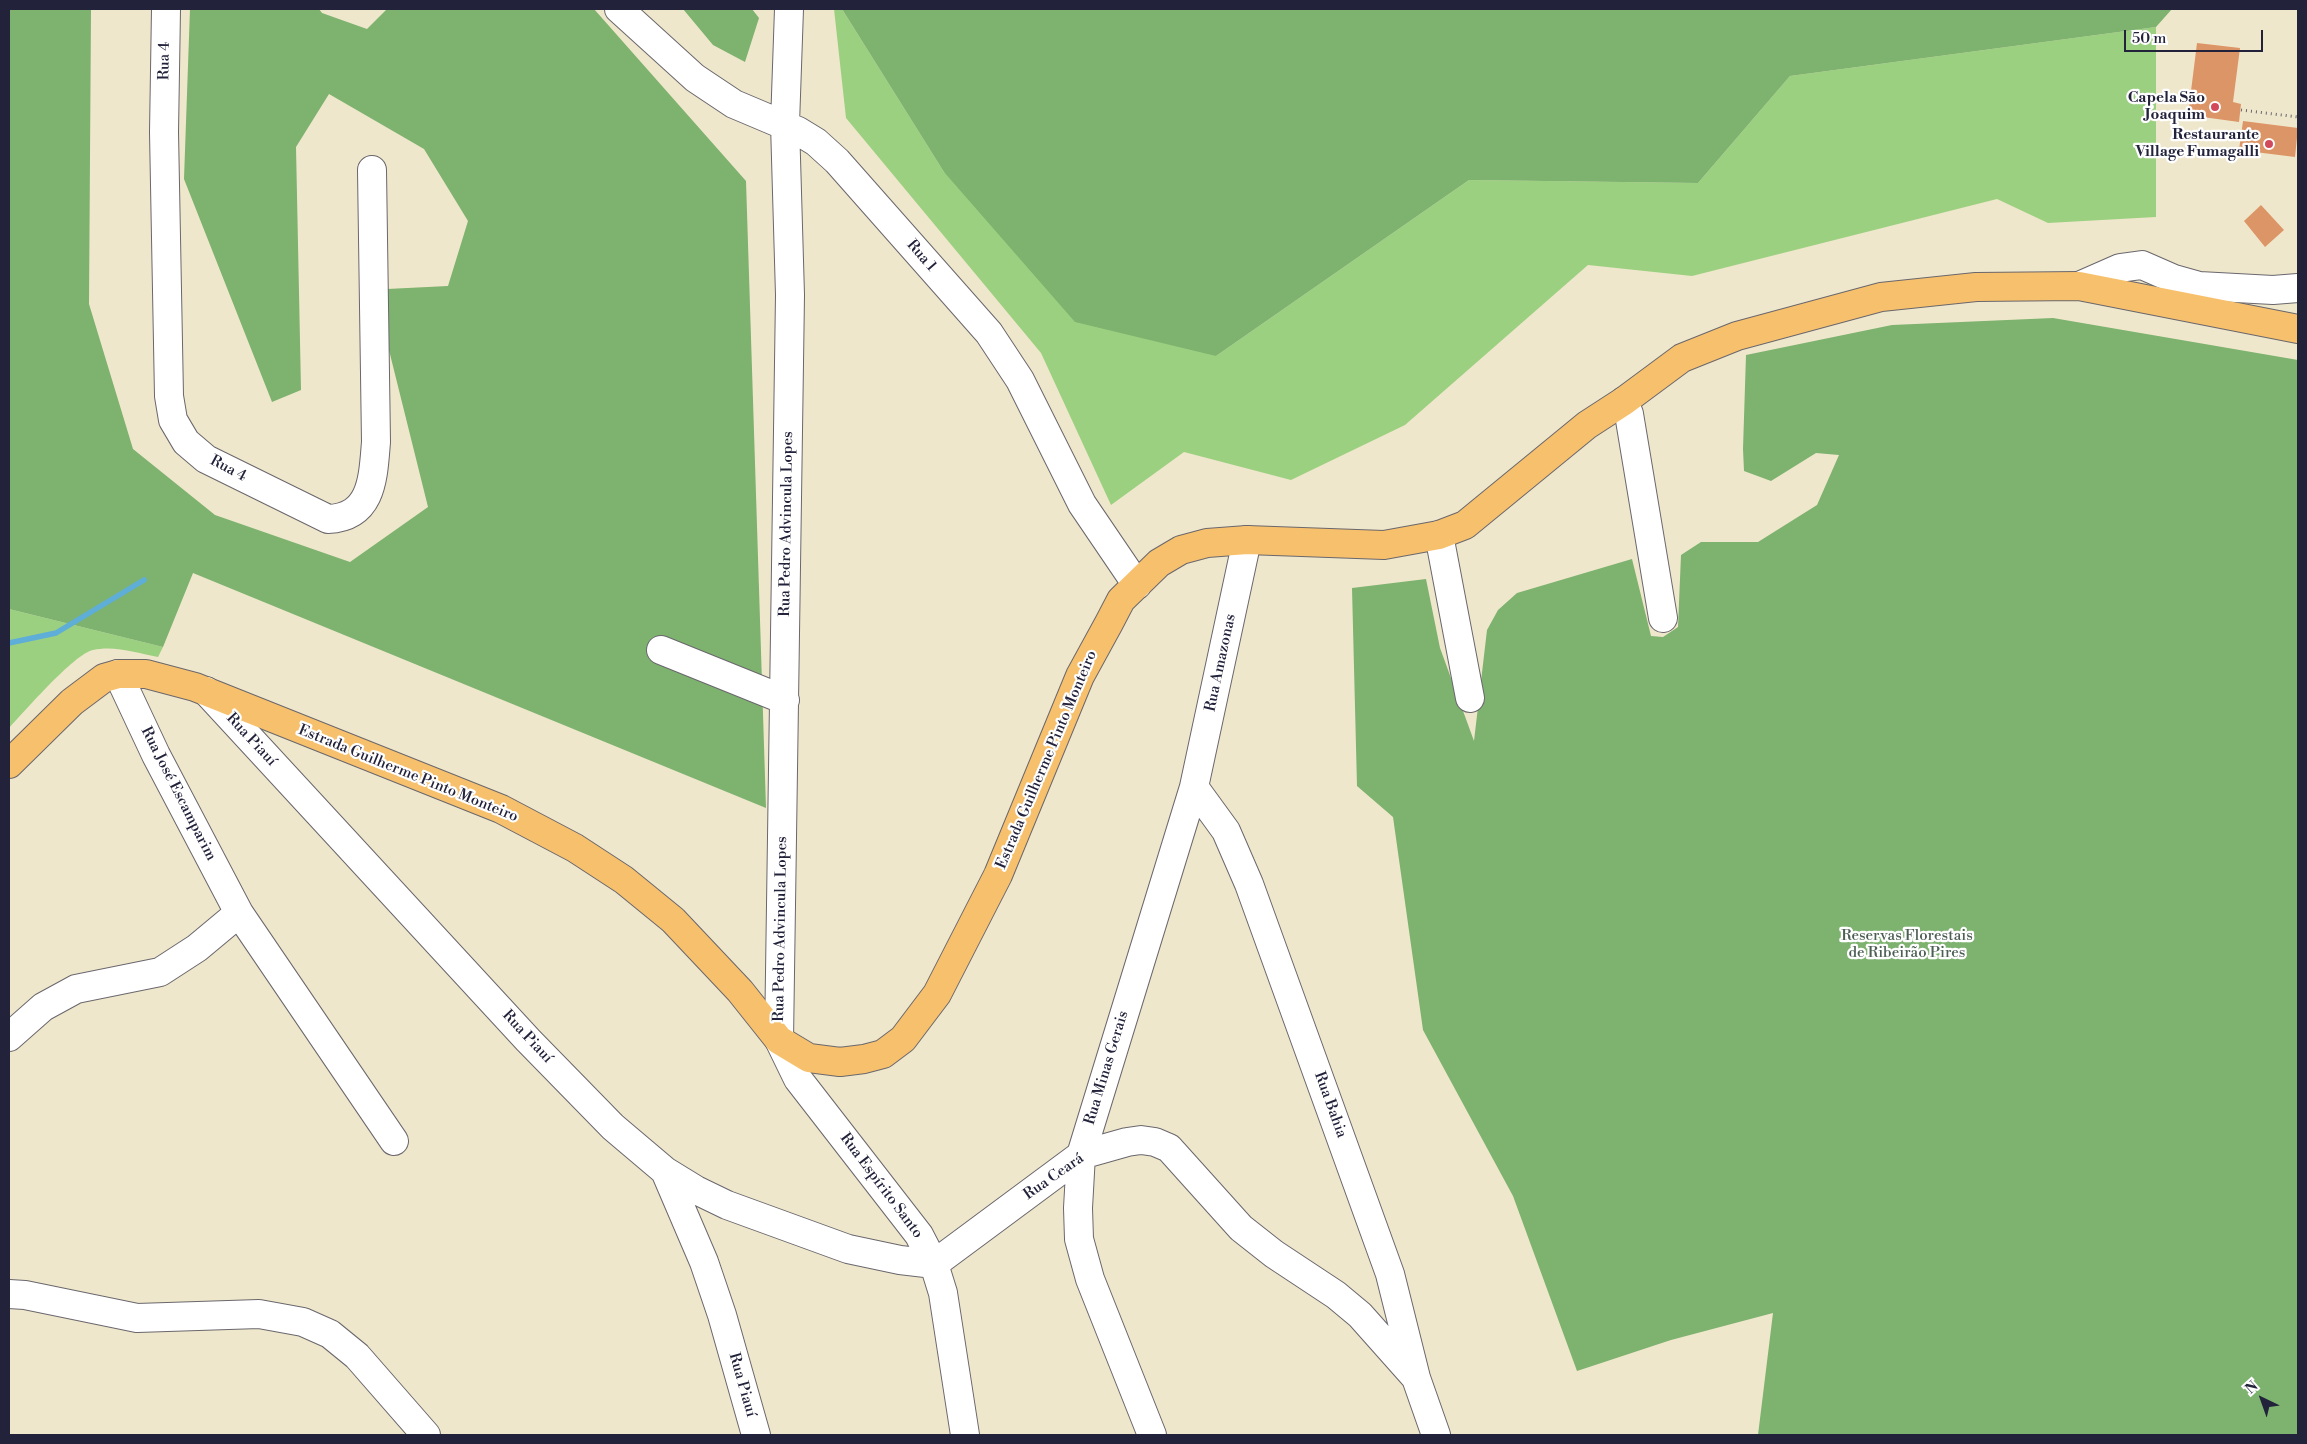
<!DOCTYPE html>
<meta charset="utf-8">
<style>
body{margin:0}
#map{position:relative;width:2307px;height:1444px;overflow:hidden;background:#efe7cb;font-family:"Libre Bodoni",serif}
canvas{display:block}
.frame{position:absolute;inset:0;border:10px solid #22223b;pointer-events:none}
.north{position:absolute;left:2237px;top:1374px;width:50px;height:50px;-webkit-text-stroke:4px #fff;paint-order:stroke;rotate:318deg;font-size:14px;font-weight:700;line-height:20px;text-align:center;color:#22223b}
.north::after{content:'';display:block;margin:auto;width:18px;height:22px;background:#22223b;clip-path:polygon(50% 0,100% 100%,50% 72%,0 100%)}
.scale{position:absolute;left:2124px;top:30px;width:139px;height:22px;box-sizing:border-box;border:2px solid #22223b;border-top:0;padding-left:6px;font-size:15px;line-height:18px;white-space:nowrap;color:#22223b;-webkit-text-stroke:4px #fff;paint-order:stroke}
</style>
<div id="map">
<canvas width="2307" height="1444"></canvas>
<div class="frame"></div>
<div class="north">N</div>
<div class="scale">50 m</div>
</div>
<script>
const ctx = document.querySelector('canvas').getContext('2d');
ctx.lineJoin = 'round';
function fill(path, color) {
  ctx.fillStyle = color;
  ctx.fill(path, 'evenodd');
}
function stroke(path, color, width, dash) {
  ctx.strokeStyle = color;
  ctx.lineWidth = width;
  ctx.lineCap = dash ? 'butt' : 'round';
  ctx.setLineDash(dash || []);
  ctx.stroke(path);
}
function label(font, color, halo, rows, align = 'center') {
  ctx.font = font + ' "Libre Bodoni",serif';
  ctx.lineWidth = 4.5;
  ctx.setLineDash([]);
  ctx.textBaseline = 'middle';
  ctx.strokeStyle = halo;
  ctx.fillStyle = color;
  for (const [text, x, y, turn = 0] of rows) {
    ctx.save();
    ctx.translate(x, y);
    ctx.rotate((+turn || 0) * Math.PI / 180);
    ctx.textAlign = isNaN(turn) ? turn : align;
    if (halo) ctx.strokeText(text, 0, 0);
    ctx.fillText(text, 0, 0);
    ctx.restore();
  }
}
fill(new Path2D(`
 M834,9H842L944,172L1216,356L1469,180L1698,183L1790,76L2156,27V217L2048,223L1997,199L1692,276L1588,265L1405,425L1291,480L1184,452L1111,505L1041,353L846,118Z
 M9,609L163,647L158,657C138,653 114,645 93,650C74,654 24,712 9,728Z`), '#9cd081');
fill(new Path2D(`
 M9,9H91L89,304L133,449L215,515L350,562L428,507L385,334L387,289L448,286L468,221L424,149L329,94L296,147L301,390L272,402L184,179L190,9H319L322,13L367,29L387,9H594L746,181L766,808L193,573L163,647L9,609Z
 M683,9H752L759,18L745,62L713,45Z
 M842,9H2172L2156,27L1790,76L1698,183L1469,180L1216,356L1075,322L944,172Z
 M2053,318L2298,360V1435H1758L1773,1313L1671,1340L1577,1371L1513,1196L1423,1030L1393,817L1357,786L1352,588L1426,579L1440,648L1474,741L1487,630L1498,610L1517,593L1632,559L1651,636L1663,637L1678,627L1681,555L1701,542H1758L1817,505L1839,455L1816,453L1771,481L1744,471L1743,449L1746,355L1892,325Z`), '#7db26f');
stroke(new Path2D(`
 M9,643L56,633L144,580`), '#5eaed8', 5.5);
fill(new Path2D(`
 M2197,43L2240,48L2233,102L2241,104L2239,122L2188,115Z
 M2243,121L2298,128L2295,157L2239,150Z
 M2261,205L2284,230L2265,247L2244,221Z`), '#dc9566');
const minor = new Path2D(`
 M166,9L164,132L169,396L173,420L186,442L206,459L328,519C373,517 373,477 376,442L372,170
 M619,9L695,78L734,104L798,131L816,142L837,161L989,333L1020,380L1082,504L1137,585
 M789,9L785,124L790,295L779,1040L798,1079L919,1235L934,1264L943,1293L965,1435
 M2079,286L2120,268L2142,265L2174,279L2199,286L2273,290L2298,288
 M1624,401L1629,414L1663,618
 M1439,535L1470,698
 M661,650L785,700
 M118,674L156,755L239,913L394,1141
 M206,691L528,1040L613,1127L665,1171L704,1262L722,1315L756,1435
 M1194,787L1226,831L1249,884L1390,1274L1416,1378L1436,1435
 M9,1037L43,1007L76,989L160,972L197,948L239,913
 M665,1171L696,1190L727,1205L848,1249L900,1260L934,1264L1081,1155L1127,1142L1141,1140L1155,1142L1169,1148L1241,1228L1274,1254L1336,1295L1360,1315L1416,1378
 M9,1294L25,1295L137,1318L259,1314L303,1322L330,1334L357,1356L426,1435
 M1152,1435L1090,1279L1079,1239L1078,1208L1081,1155L1194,787L1247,540`);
const major = new Path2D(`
 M9,764L72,702L104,678L118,674H146L195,687L501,809L575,848L624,880L673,920L740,991L779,1040L809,1058L840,1062L864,1059L883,1054L903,1039L937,994L998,875L1080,676L1109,623L1121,600L1159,563L1181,550L1207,543L1247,540L1384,545L1439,535L1465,525L1587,425L1624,401L1682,358L1737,336L1881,297L1976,287L2079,286L2298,329`);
stroke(minor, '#6a676d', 30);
stroke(major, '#6a676d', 30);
stroke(new Path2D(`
 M2241,110L2298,117`), '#6a676d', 3, [1, 4]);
stroke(minor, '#fff', 28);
stroke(major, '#f7c06c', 28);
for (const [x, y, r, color] of [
 [2215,107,5,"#d1495b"],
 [2269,144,5,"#d1495b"]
]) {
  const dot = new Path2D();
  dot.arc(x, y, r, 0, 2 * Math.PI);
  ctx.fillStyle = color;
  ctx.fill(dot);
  stroke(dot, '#fff', 2);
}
label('15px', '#22223b', '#fff', [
 ["Rua 4",165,61,-89],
 ["Rua 1",921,256,49],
 ["Rua 4",228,469,28],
 ["Rua Pedro Advincula Lopes",787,524,-89],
 ["Rua Amazonas",1221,663,-78],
 ["Rua Piauí",251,740,47],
 ["Estrada Guilherme Pinto Monteiro",1047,760,-67],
 ["Estrada Guilherme Pinto Monteiro",408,774,22],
 ["Rua José Escamparim",178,794,63],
 ["Rua Pedro Advincula Lopes",781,929,-89],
 ["Rua Piauí",527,1037,47],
 ["Rua Minas Gerais",1107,1068,-73],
 ["Rua Bahia",1330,1105,70],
 ["Rua Ceará",1054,1177,-35],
 ["Rua Espírito Santo",881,1186,53],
 ["Rua Piauí",742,1385,74]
]);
label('bold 15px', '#22223b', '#fff', [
 ["Capela São",2205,98],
 ["Joaquim",2205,115],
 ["Restaurante",2259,135],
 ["Village Fumagalli",2259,152]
], 'right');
label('15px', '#4d5f54', '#fff', [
 ["Reservas Florestais",1907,936],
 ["de Ribeirão Pires",1907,953]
]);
</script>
